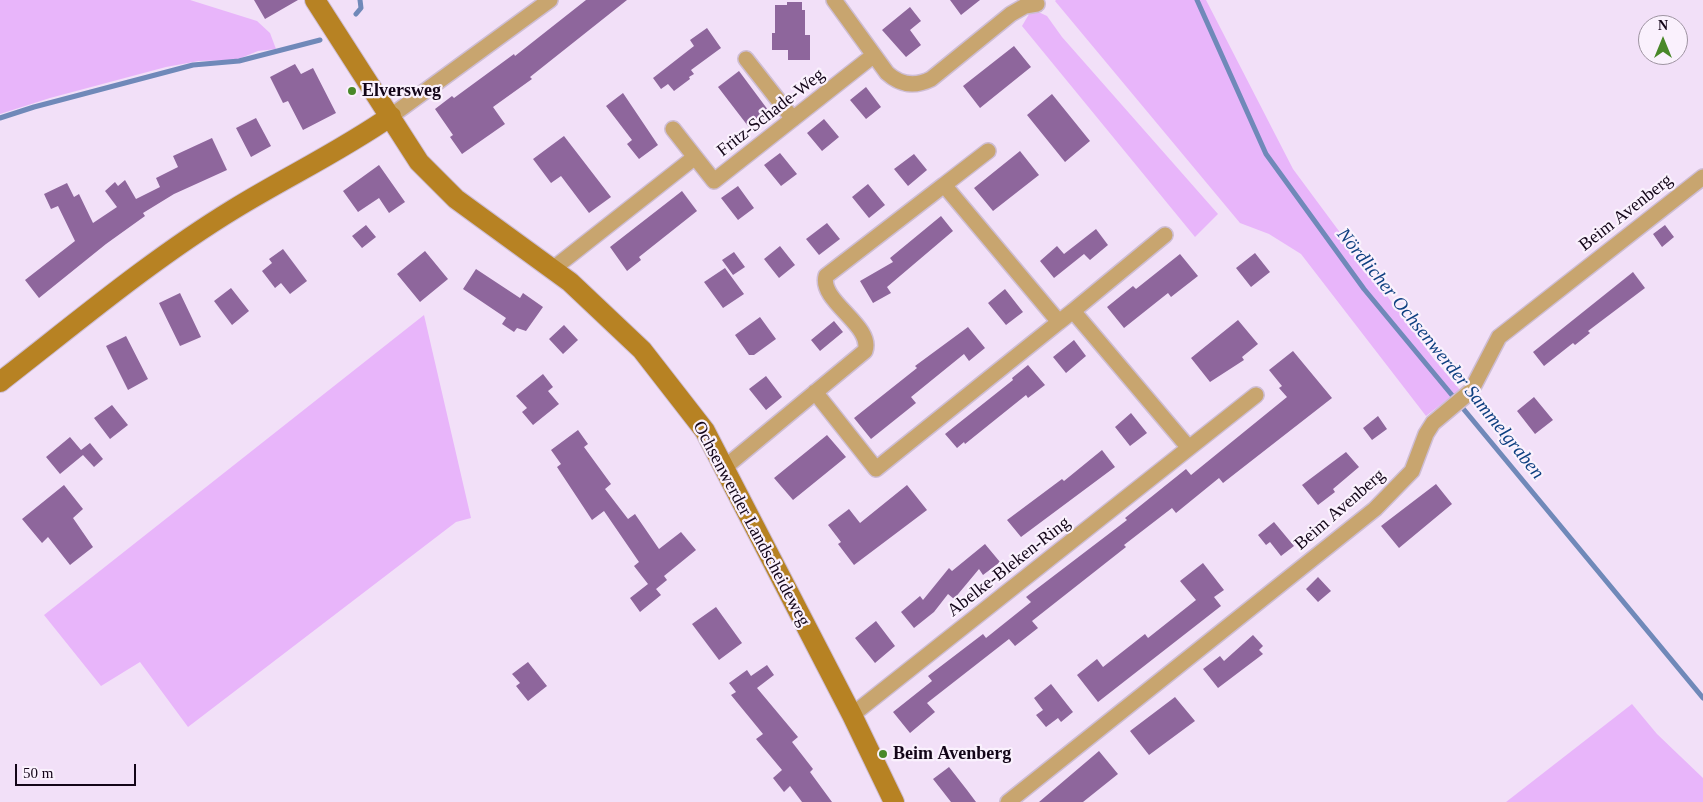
<!DOCTYPE html>
<meta charset="utf-8">
<style>
body{margin:0}
#map{position:relative;width:1703px;height:802px;overflow:hidden;background:#f2e0f8;font-family:"Times New Roman",serif}
canvas{display:block}
.north{position:absolute;left:1638px;top:15px;width:50px;height:50px;box-sizing:border-box;background:#faf1fd;border:1px solid #9e93a1;border-radius:50%;rotate:0deg;font-size:14px;font-weight:700;line-height:20px;text-align:center;color:#130518}
.north::after{content:'';display:block;margin:auto;width:18px;height:22px;background:#498829;clip-path:polygon(50% 0,100% 100%,50% 72%,0 100%)}
.scale{position:absolute;left:15px;top:764px;width:121px;height:22px;box-sizing:border-box;border:2px solid #130518;border-top:0;padding-left:6px;font-size:15px;line-height:18px;white-space:nowrap;color:#130518;-webkit-text-stroke:4px #faf1fd;paint-order:stroke}
</style>
<div id="map">
<canvas width="1703" height="802"></canvas>
<div class="north">N</div>
<div class="scale">50 m</div>
</div>
<script>
const ctx = document.querySelector('canvas').getContext('2d');
ctx.lineJoin = 'round';
function fill(path, color) {
  ctx.fillStyle = color;
  ctx.fill(path, 'evenodd');
}
function stroke(path, color, width, dash) {
  ctx.strokeStyle = color;
  ctx.lineWidth = width;
  ctx.lineCap = dash ? 'butt' : 'round';
  ctx.setLineDash(dash || []);
  ctx.stroke(path);
}
function label(font, color, halo, rows, align = 'center') {
  ctx.font = font + ' "Times New Roman",serif';
  ctx.lineWidth = 4.5;
  ctx.setLineDash([]);
  ctx.textBaseline = 'middle';
  ctx.strokeStyle = halo;
  ctx.fillStyle = color;
  for (const [text, x, y, turn = 0] of rows) {
    ctx.save();
    ctx.translate(x, y);
    ctx.rotate((+turn || 0) * Math.PI / 180);
    ctx.textAlign = isNaN(turn) ? turn : align;
    if (halo) ctx.strokeText(text, 0, 0);
    ctx.fillText(text, 0, 0);
    ctx.restore();
  }
}
fill(new Path2D(`
 M0,0H190L257,21L270,33L276,49L258,51L236,60L199,61L166,67L50,98L0,114Z
 M1056,0H1206L1293,169L1433,358L1460,390L1426,416L1301,254L1269,234L1240,223L1055,1Z
 M1032,9L1047,16L1062,37L1218,214L1195,237L1022,26Z
 M424,315L471,518L456,522L188,727L140,662L101,686L44,615Z
 M1632,704L1657,734L1703,778V802H1506Z`), '#e8b5fa');
stroke(new Path2D(`
 M1197,0L1266,154L1364,289L1703,698
 M356,14L361,8L360,0
 M0,118L34,107L193,65L239,61L320,40`), '#7089b9', 5);
fill(new Path2D(`
 M254,0H298L265,19Z
 M586,0H627L530,77L532,79L493,107L505,124L462,154L450,137L453,135L435,109L452,96L454,98L514,54L515,56Z
 M950,0H980L961,15Z
 M787,2H802V10H805V35H810V60H788V50H772V33H775V5H787Z
 M910,7L921,21L910,30L921,45L906,57L882,30Z
 M707,28L721,48L691,70L694,74L689,77L690,79L674,91L668,84L661,89L653,78L694,46L690,40Z
 M1014,46L1031,67L980,108L963,86Z
 M295,64L301,74L313,68L336,113L303,130L288,101L283,103L270,77Z
 M739,71L771,114L751,130L718,87Z
 M866,87L881,107L866,119L850,100Z
 M623,93L658,145L639,159L627,144L632,140L606,106Z
 M1052,94L1090,141L1065,162L1027,115Z
 M256,118L271,146L251,157L236,128Z
 M824,119L839,137L822,151L807,133Z
 M564,136L611,197L589,213L561,176L551,183L533,159Z
 M212,138L227,170L174,194L143,213L145,216L106,244L39,298L25,280L75,241L58,206L51,209L44,194L67,183L74,197L79,194L93,223L117,207L105,191L115,182L118,186L125,180L136,199L160,187L156,178L178,167L173,156Z
 M1020,151L1039,175L993,211L974,188Z
 M780,153L797,174L781,186L764,165Z
 M914,154L927,170L908,186L894,169Z
 M379,165L405,202L389,213L379,198L358,212L343,191Z
 M868,184L885,205L869,218L852,197Z
 M738,186L754,208L738,220L721,198Z
 M682,191L697,211L639,257L641,260L627,271L610,247Z
 M941,216L953,231L887,287L891,293L873,303L860,281L893,262L890,258Z
 M827,223L840,239L819,255L806,239Z
 M366,225L376,237L362,248L352,236Z
 M1665,225L1674,237L1662,247L1653,234Z
 M1096,229L1108,245L1090,260L1084,254L1054,278L1040,261L1057,246L1064,254Z
 M780,246L795,265L779,278L764,259Z
 M283,249L307,281L290,294L281,283L275,288L262,271L272,263L269,259Z
 M425,251L448,279L420,302L397,274Z
 M734,252L745,267L733,275L722,260Z
 M1255,253L1270,272L1251,287L1236,268Z
 M1180,254L1198,276L1171,297L1168,293L1124,328L1107,307L1133,286L1136,289Z
 M725,268L744,294L723,308L704,282Z
 M476,269L520,298L523,293L543,307L526,331L517,328L514,332L502,324L506,318L463,289Z
 M1633,272L1645,288L1588,331L1590,333L1575,345L1573,343L1544,366L1533,352Z
 M231,288L249,311L232,325L214,301Z
 M1005,289L1023,312L1006,325L988,303Z
 M180,293L201,337L180,346L159,303Z
 M760,317L776,339L754,355H749L735,335Z
 M1238,320L1258,344L1242,357L1244,360L1210,382L1191,358Z
 M834,321L843,332L820,351L811,340Z
 M564,325L578,340L563,354L549,339Z
 M968,327L985,348L969,361L964,354L911,397L916,403L871,439L854,418L917,368L915,366Z
 M126,336L148,379L128,390L106,346Z
 M1074,340L1086,356L1066,373L1053,357Z
 M1293,351L1332,398L1223,483L1219,478L1176,513L1172,508L1124,545L1126,547L1032,621L1038,628L1015,646L1009,639L927,703L935,712L910,733L893,712L932,681L928,676L983,634L986,638L1031,602L1026,597L1127,520L1125,518L1186,469L1191,475L1287,397L1279,388L1282,386L1269,370Z
 M1028,365L1045,385L1028,398L1026,395L965,444L964,442L957,448L945,434L1013,380L1012,378Z
 M543,374L553,387L548,391L559,404L533,425L522,412L527,408L516,396Z
 M766,376L782,397L766,410L749,389Z
 M1534,397L1553,420L1535,434L1517,411Z
 M112,405L128,425L110,439L94,418Z
 M1131,413L1147,433L1130,446L1115,427Z
 M1378,416L1387,429L1372,440L1363,428Z
 M578,430L588,444L584,447L611,484L605,489L628,519L635,514L659,549L681,532L696,550L664,576L667,580L656,589L661,595L640,612L630,598L648,584L634,566L639,562L604,511L592,520L557,467L561,464L551,450Z
 M827,435L846,457L793,500L774,478Z
 M70,437L81,450L90,443L103,459L94,467L83,455L60,474L46,457Z
 M1102,450L1115,467L1021,537L1007,520L1062,479L1064,481Z
 M1346,452L1359,467L1333,489L1335,492L1318,505L1302,485Z
 M1436,484L1452,504L1399,548L1381,526Z
 M64,485L83,509L73,518L93,547L70,565L48,537L42,543L22,519Z
 M907,485L927,510L854,565L838,544L841,542L828,525L849,509L860,523Z
 M1274,522L1294,546L1281,556L1270,542L1266,545L1258,535Z
 M985,544L1000,562L983,575L979,569L954,599L948,594L934,612L914,628L901,612L920,596L923,600L949,568L952,571Z
 M1203,563L1224,590L1214,597L1221,606L1098,702L1077,675L1097,659L1103,667L1145,634L1148,638L1196,600L1180,581Z
 M1318,577L1331,591L1318,602L1306,589Z
 M716,607L742,643L719,660L692,624Z
 M876,621L895,646L875,663L855,638Z
 M1253,635L1263,646L1259,650L1263,654L1218,688L1203,669L1220,656L1224,661Z
 M528,662L547,686L528,701L516,686L520,683L512,674Z
 M767,665L774,675L757,688L798,737L792,742L813,769L810,772L832,802H802L790,786L784,792L773,778L782,770L756,739L763,734L731,695L736,692L729,683L747,670L751,676Z
 M1051,684L1073,712L1061,722L1058,718L1046,727L1036,715L1043,710L1034,698Z
 M1175,697L1195,721L1149,755L1130,731Z
 M1099,751L1118,774L1083,802H1039Z
 M949,767L967,790L976,802H951L944,793L933,779Z`), '#8e669c');
const street = new Path2D(`
 M834,0L887,73C900,85 915,87 931,79L1011,14L1025,6L1037,4
 M746,59L793,119
 M391,116L550,0
 M673,129L695,157
 M944,185L988,151
 M554,268L695,157L714,181L874,55
 M1073,311L1165,235
 M815,392L876,469L1059,322
 M1189,448L1256,395
 M724,468L865,351C874,326 819,301 826,276L944,185L1059,322L1073,311L1189,448L852,715
 M1008,802L1375,509L1412,471L1426,434L1433,423L1471,391L1499,337L1703,177`);
const secondary = new Path2D(`
 M315,0L419,162L456,199L570,282L642,350L705,431L852,715L894,802
 M0,382C76,323 152,259 234,209C286,177 341,151 391,116`);
stroke(street, '#cebdd4', 18);
stroke(secondary, '#cebdd4', 22);
stroke(street, '#c8a56f', 15);
stroke(secondary, '#b78223', 20);
for (const [x, y, r, color] of [
 [352,91,5,"#498829"],
 [883,754,5,"#498829"]
]) {
  const dot = new Path2D();
  dot.arc(x, y, r, 0, 2 * Math.PI);
  ctx.fillStyle = color;
  ctx.fill(dot);
  stroke(dot, '#faf1fd', 2);
}
label('bold 18px', '#130518', '#faf1fd', [
 ["Elversweg",362,91],
 ["Beim Avenberg",893,754]
], 'left');
label('18px', '#130518', '#faf1fd', [
 ["Fritz-Schade-Weg",771,113,-38],
 ["Beim Avenberg",1626,213,-38],
 ["Beim Avenberg",1340,510,-41],
 ["Ochsenwerder Landscheideweg",751,524,62],
 ["Abelke-Bleken-Ring",1009,567,-38]
]);
label('italic 19px', '#0d3f80', '#faf1fd', [
 ["Nördlicher Ochsenwerder Sammelgraben",1440,354,51]
]);
</script>
